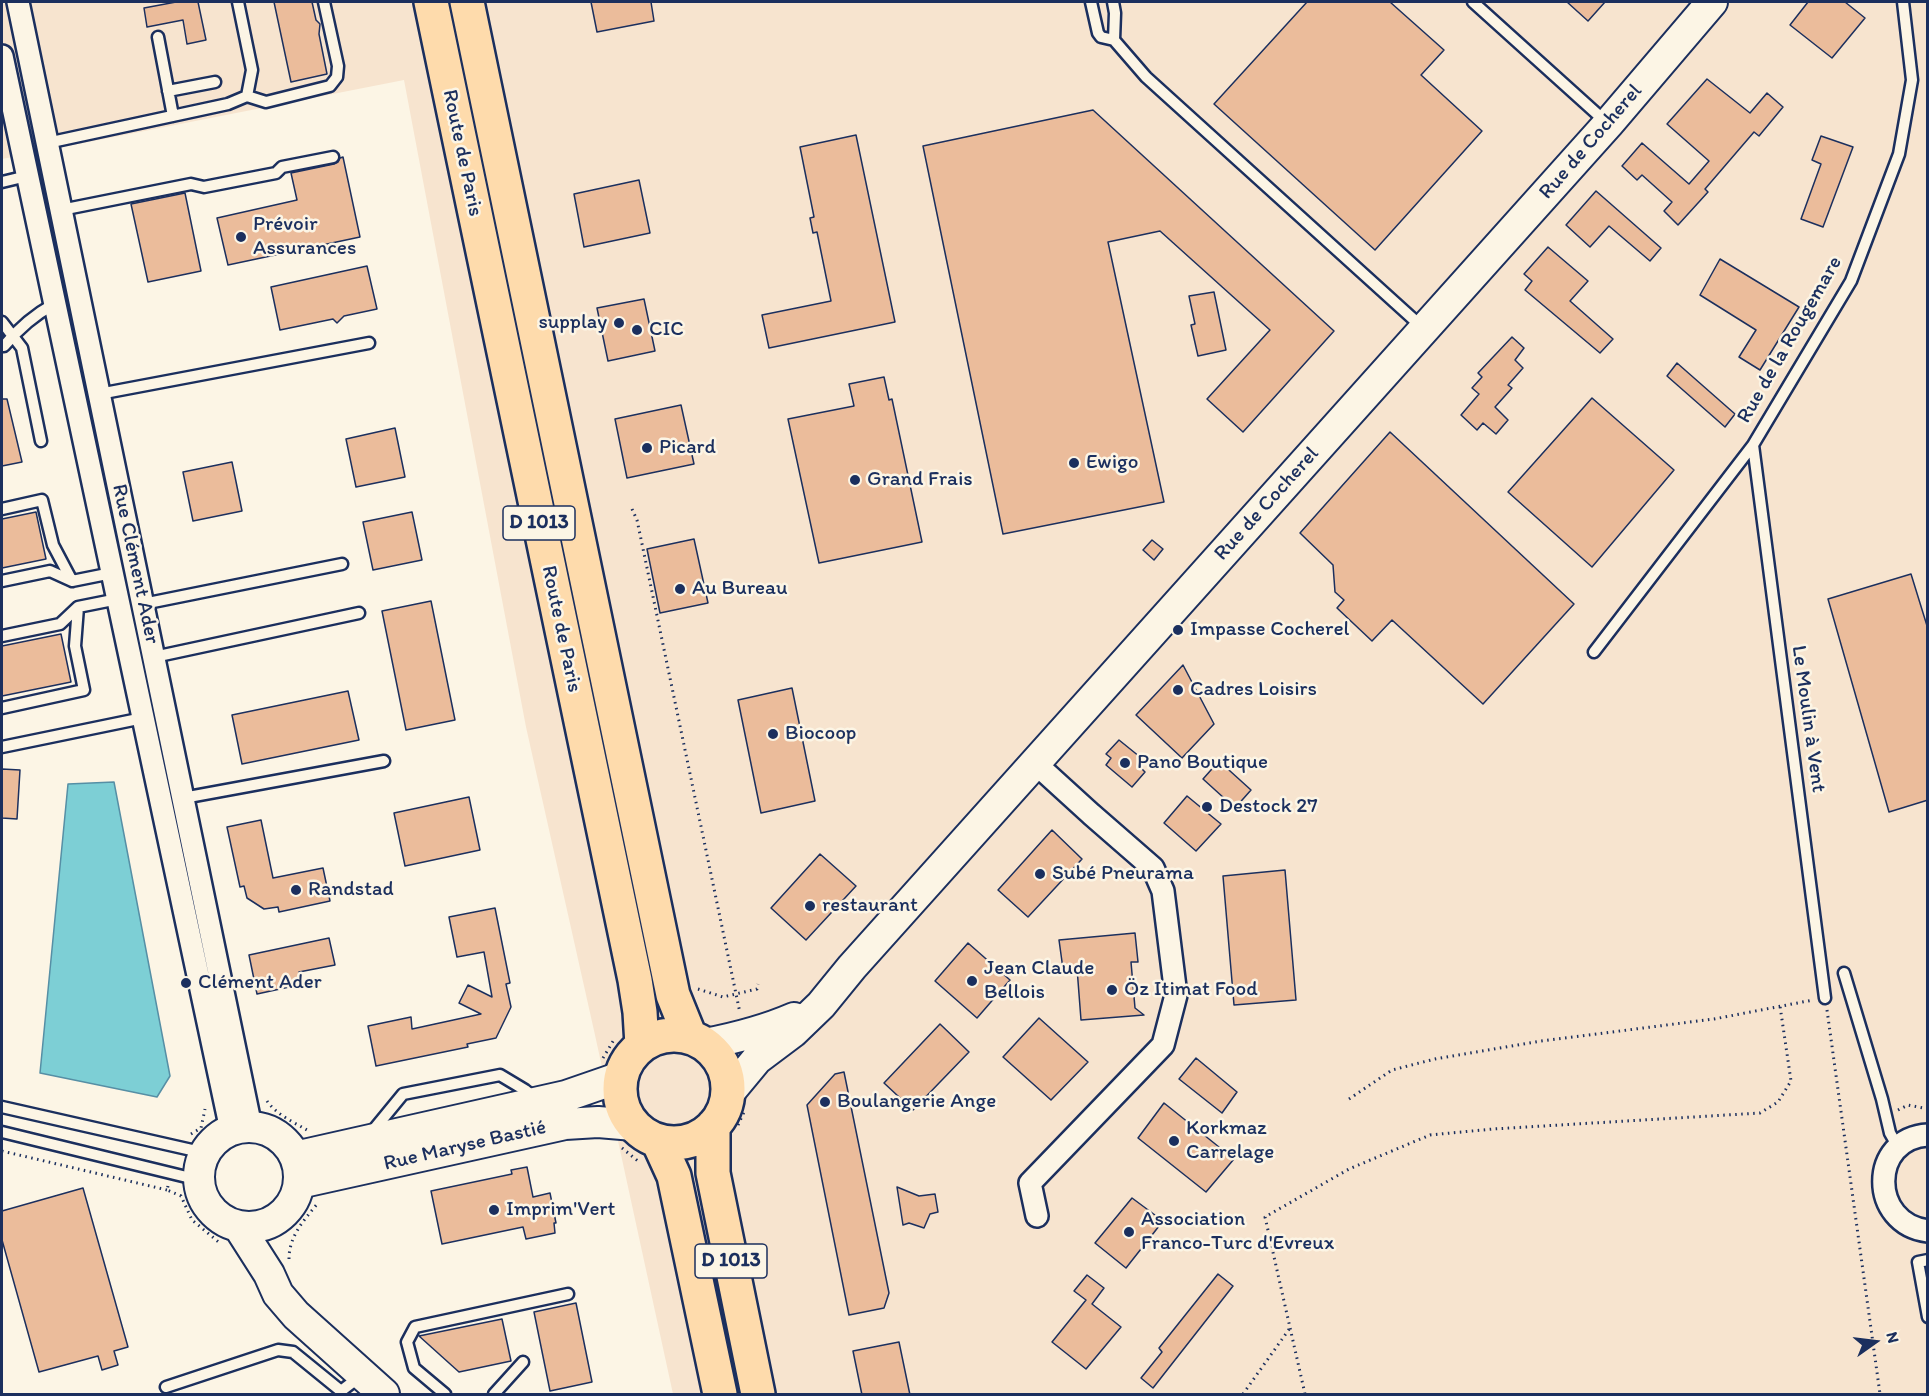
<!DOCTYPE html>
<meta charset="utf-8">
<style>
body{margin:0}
#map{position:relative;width:1929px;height:1396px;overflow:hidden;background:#fcf5e5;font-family:Itim,sans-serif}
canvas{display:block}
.frame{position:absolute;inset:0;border:3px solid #1b2f5e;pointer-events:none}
.north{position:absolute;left:1845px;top:1312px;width:60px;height:60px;-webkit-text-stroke:4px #fcf5e5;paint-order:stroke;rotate:76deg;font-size:16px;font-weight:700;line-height:24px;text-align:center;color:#1b2f5e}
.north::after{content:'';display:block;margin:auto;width:21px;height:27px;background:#1b2f5e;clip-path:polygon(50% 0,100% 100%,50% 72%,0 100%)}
</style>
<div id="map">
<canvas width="1929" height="1396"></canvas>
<div class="frame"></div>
<div class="north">N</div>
</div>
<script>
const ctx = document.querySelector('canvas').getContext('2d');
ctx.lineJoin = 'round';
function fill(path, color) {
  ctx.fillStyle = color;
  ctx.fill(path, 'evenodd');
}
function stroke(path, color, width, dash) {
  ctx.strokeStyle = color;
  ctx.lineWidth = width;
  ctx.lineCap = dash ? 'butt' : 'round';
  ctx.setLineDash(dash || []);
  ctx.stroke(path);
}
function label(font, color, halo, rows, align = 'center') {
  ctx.font = font + ' Itim,sans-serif';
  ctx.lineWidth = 5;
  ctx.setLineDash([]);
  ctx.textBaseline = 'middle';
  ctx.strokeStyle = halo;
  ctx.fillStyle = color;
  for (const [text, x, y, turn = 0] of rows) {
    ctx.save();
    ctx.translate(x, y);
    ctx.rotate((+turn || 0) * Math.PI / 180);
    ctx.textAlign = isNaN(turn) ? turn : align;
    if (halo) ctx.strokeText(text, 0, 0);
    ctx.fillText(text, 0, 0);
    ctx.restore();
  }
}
fill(new Path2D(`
 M2,2H1927V1394H673L595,1035L526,727L404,80L2,159Z`), '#f7e4cf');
const water = new Path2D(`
 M114,782L170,1076L157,1097L40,1073L68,784Z`);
fill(water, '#7dcfd5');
stroke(water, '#568fa5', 1.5);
const building = new Path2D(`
 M176,2H198L206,40L187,44L183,20L147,27L144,8Z
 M274,2H312L316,20L320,24L319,34L327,74L291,82Z
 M591,2H651L654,21L597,32Z
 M1307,2H1390L1444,50L1421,75L1482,131L1375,250L1214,104Z
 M1567,2H1605L1588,21Z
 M1808,2H1845L1865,18L1832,58L1790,25Z
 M1707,79L1750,113L1767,93L1783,107L1759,136L1754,132L1705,189L1708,192L1678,225L1664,211L1672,202L1642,175L1637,180L1622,166L1642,143L1689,184L1709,161L1667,124Z
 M1093,110L1334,331L1243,432L1207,399L1270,330L1160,231L1108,242L1164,502L1003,534L923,146Z
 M856,135L895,322L769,348L762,315L831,301L817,232L813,233L810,218L814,217L800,147Z
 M1821,136L1853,147L1823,227L1801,219L1821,164L1812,160Z
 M343,157L360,237L228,265L217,218L297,200L291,173L334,164L338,162L340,158Z
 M639,180L650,233L584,247L574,194Z
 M1596,191L1661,248L1650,261L1609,226L1590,247L1566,225Z
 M185,193L201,271L148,282L131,204Z
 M1548,247L1588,281L1570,301L1613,339L1600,353L1525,290L1532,281L1524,274Z
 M1720,259L1799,307L1760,370L1739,357L1756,330L1700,295Z
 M367,266L377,309L344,316L337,323L333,319L280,330L271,287Z
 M1214,292L1226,350L1198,356L1191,325L1195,324L1189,296Z
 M644,299L655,351L608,361L597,308Z
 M1512,337L1524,348L1515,360L1523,368L1508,385L1512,388L1495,407L1508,420L1496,434L1483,423L1477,430L1461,415L1479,394L1472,388L1482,377L1478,373Z
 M1677,363L1735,414L1725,427L1667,376Z
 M884,377L889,400L892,399L922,542L819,563L788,419L854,406L849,384Z
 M1592,398L1674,470L1592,567L1508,492Z
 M2,399H7L22,462L2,466Z
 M681,405L694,464L627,478L615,419Z
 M395,428L405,477L356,487L346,439Z
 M1390,432L1574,604L1483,704L1392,620L1372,641L1337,608L1344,600L1335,592L1333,565L1300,533Z
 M232,462L242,511L193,521L183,472Z
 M36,512L46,559L2,568V519Z
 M412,512L422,560L373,570L363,522Z
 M694,539L708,603L660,613L647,549Z
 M1152,540L1163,549L1154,560L1143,550Z
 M1911,574L1928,629V800L1889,812L1828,599Z
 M431,601L455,720L406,730L382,611Z
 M61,634L71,682L2,696V646Z
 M1183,665L1214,724L1182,758L1136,715Z
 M792,688L815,801L761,813L738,700Z
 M348,691L359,740L242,764L232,715Z
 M1119,740L1145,761L1140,767L1145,772L1132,787L1106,765L1111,758L1106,754Z
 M1219,761L1251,790L1235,808L1203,779Z
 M2,769L20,770L17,819L2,818Z
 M1187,796L1221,824L1196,851L1164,823Z
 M469,797L480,850L405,866L394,813Z
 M261,820L273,878L323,868L330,901L279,912L278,907L264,909L247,898L244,886L240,887L227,827Z
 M1052,830L1082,859L1028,917L998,890Z
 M820,854L856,886L806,940L771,908Z
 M1285,870L1296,1000L1234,1005L1223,876Z
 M495,908L510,983L506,984L511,1007L496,1038L467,1044L468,1047L376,1066L368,1026L411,1017L412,1029L481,1014L459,1003L468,985L492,997L484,952L457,957L449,917Z
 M1135,933L1138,962H1131L1135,1008L1144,1015L1081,1020L1077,968L1063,969L1059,940Z
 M329,938L335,965L299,972L303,984L257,994L249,955Z
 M968,943L1010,980L977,1018L935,981Z
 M1039,1018L1088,1062L1051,1100L1003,1057Z
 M940,1024L969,1052L913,1110L884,1083Z
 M1196,1058L1237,1092L1222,1113L1179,1079Z
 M844,1072L889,1293L884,1308L849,1315L807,1105L835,1074Z
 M1164,1103L1234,1159L1206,1192L1138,1138Z
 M527,1167L533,1197L550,1193L556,1223H554L555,1233L526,1239L523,1227L442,1244L431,1191L512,1174L511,1170Z
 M897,1187L919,1196L935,1194L938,1212L930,1214L924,1228L909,1223L903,1225Z
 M83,1188L128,1347L114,1351L118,1365L102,1370L98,1356L39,1372L2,1240V1211Z
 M1132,1198L1163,1221L1126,1268L1095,1243Z
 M1218,1274L1233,1286L1153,1388L1141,1378L1162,1352L1159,1348Z
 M1087,1275L1104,1288L1092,1304L1121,1327L1086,1369L1052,1342L1086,1300L1074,1291Z
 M576,1303L592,1382L550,1391L534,1312Z
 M502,1319L511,1361L459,1372L419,1336Z
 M899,1342L910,1395H862L853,1351Z`);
fill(building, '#ebbc9b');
stroke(building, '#1b2f5e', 1.5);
const lane = new Path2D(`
 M1091,2L1098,33L1101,37L1114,40L1146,77L1422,327
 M1113,2L1115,13L1114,40
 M1473,2L1606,122
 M158,37L173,116
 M168,91L215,82
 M247,96L266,102L330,86L337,77L338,66L324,2
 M47,143L228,104L247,96L252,70L238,2
 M2,182L27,176
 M61,210L191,184L204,187L276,173L282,167L333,157
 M2,322L22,348L41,441
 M2,346H4C19,328 34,315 54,304
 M99,394L369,343
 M1753,445L1825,998
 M2,509L42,500L53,545L72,581
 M2,581L50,571L72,581L112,573
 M143,604L342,564
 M2,636L60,624L78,607L118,599
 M1594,652L1753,445L1851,281L1899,154L1912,80L1903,2
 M154,657L359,613
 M2,708L84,690L75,646L78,607
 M2,747L143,718
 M183,798L384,761
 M1844,973L1882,1099L1890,1133L1898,1147
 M2,1107L205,1153
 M2,1132L199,1180
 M371,1133L403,1094L500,1075L525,1090L535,1098
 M1928,1260L1918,1262L1928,1317
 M166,1387L278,1350L293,1352L341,1391L362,1375
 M445,1394L414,1368L407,1342L415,1327L568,1294
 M494,1394L523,1362`);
const street = new Path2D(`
 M18,2L251,1127
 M2,56L231,1130
 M1035,763L1091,814L1153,868L1163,891L1176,995L1163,1045L1030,1183L1037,1216
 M1928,1135C1869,1138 1869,1224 1928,1231`);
const secondary = new Path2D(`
 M705,1044C736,1038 764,1031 794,1018
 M728,1094L757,1059L793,1032L821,1005L852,967L1608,124L1712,2
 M199 1177a50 50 0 1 1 100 0a50 50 0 1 1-100 0Z
 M295,1157L566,1096L621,1077
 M299,1183L565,1124L598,1122L634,1125
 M239,1227L269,1274L278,1294L296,1315L384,1394`);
const primary = new Path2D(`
 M431,2L635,980L640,1012L642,1045
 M467,2L673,995L690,1037
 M620 1089a54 54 0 1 1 108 0a54 54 0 1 1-108 0Z
 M713,1126V1173L758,1394
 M658,1141L674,1176L720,1394`);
stroke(lane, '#1b2f5e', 15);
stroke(street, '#1b2f5e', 26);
stroke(secondary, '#1b2f5e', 34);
stroke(primary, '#1b2f5e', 38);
stroke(new Path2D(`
 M632,509L637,520L740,1013
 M698,989L723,997L757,989L758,984
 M1827,1010L1880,1394
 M603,1058L615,1038
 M1349,1099L1392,1070L1435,1059L1541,1041L1714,1019L1813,1000
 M267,1101C276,1114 293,1122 307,1130
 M1898,1110L1908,1105L1928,1109
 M738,1125L744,1112
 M191,1134L201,1128L205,1109
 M622,1148L638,1161
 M2,1151L167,1190
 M168,1186L167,1190L181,1196L192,1220L221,1244
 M289,1259C289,1236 304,1220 318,1203
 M1243,1394L1290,1328
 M1305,1394L1265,1217L1349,1169L1430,1135L1493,1129L1760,1113L1778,1102L1791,1081L1780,1006`), '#1b2f5e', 3, [1.5, 4.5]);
stroke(lane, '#fcf5e5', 10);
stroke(street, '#fcf5e5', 21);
stroke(secondary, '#fcf5e5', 30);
stroke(primary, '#fedbac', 33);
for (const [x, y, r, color] of [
 [241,237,6,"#1b2f5e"],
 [619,323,6,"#1b2f5e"],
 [637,330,6,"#1b2f5e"],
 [647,448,6,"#1b2f5e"],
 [1074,463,6,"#1b2f5e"],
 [855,480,6,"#1b2f5e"],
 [680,589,6,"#1b2f5e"],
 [1178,630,6,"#1b2f5e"],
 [1178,690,6,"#1b2f5e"],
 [773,734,6,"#1b2f5e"],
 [1125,763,6,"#1b2f5e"],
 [1207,807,6,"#1b2f5e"],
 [1040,874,6,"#1b2f5e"],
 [296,890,6,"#1b2f5e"],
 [810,906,6,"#1b2f5e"],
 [972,981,6,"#1b2f5e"],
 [186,983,6,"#1b2f5e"],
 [1112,990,6,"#1b2f5e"],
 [825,1102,6,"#1b2f5e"],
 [1174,1141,6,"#1b2f5e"],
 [494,1210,6,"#1b2f5e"],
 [1129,1232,6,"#1b2f5e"]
]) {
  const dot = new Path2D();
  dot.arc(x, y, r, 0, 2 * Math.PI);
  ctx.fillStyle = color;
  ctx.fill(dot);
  stroke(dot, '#fcf5e5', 2);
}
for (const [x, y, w] of [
 [539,523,72],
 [731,1261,72]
]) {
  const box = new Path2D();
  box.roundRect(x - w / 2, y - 17, w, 34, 4.5);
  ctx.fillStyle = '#fcf5e5';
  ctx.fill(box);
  stroke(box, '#1b2f5e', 1.5);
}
label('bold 20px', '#1b2f5e', null, [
 ["D 1013",539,523],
 ["D 1013",731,1261]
]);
label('21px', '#1b2f5e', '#fcf5e5', [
 ["Rue de Cocherel",1591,142,-49],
 ["Route de Paris",462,153,78],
 ["Rue de la Rougemare",1790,340,-60],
 ["Rue de Cocherel",1267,504,-48],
 ["Rue Clément Ader",135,564,78],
 ["Route de Paris",561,629,78],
 ["Le Moulin à Vent",1808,719,82],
 ["Rue Maryse Bastié",465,1146,-13]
]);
label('21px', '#1b2f5e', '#fcf5e5', [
 ["Prévoir",253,225],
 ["Assurances",253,249],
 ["supplay",607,323,"right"],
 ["CIC",649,330],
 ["Picard",659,448],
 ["Ewigo",1086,463],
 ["Grand Frais",867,480],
 ["Au Bureau",692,589],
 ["Impasse Cocherel",1190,630],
 ["Cadres Loisirs",1190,690],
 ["Biocoop",785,734],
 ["Pano Boutique",1137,763],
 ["Destock 27",1219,807],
 ["Subé Pneurama",1052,874],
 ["Randstad",308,890],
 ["restaurant",822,906],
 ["Jean Claude",984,969],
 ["Bellois",984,993],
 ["Clément Ader",198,983],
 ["Öz Itimat Food",1124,990],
 ["Boulangerie Ange",837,1102],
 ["Korkmaz",1186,1129],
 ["Carrelage",1186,1153],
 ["Imprim'Vert",506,1210],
 ["Association",1141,1220],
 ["Franco-Turc d'Evreux",1141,1244]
], 'left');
</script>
